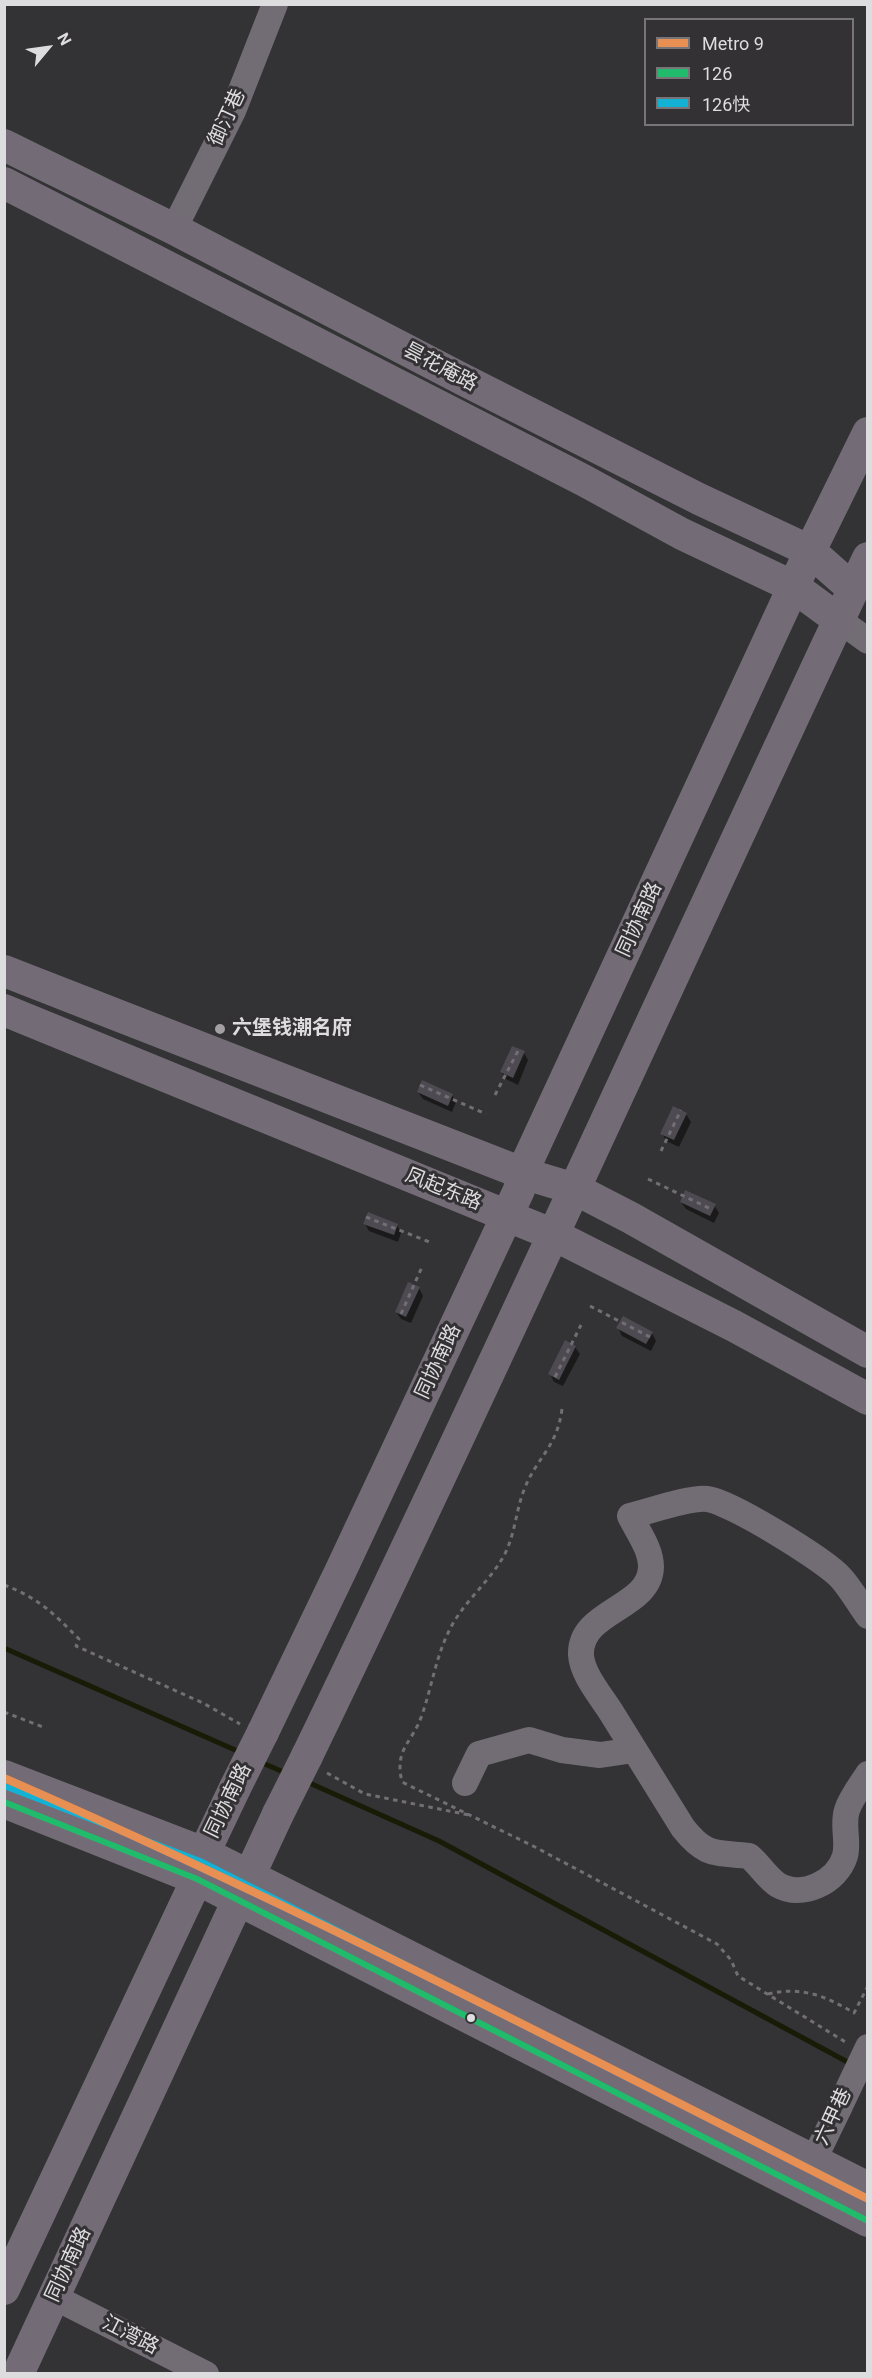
<!DOCTYPE html>
<meta charset="utf-8">
<style>
body{margin:0}
#map{position:relative;width:872px;height:2378px;overflow:hidden;background:#333234;font-family:Roboto,"Noto Sans SC",sans-serif}
canvas{display:block}
.frame{position:absolute;inset:0;border:6px solid #dddcde;pointer-events:none}
.legend{position:absolute;left:644px;top:18px;width:210px;height:108px;box-sizing:border-box;background:#343135;border:2px solid #787579;margin:0;padding:8px 10px;list-style:none;font-size:18px;color:#dddcde}
.legend li{display:flex;align-items:center;gap:12px;height:30px}
.legend b{width:30px;border:2px solid #787579}
.north{position:absolute;left:18px;top:18px;width:60px;height:60px;-webkit-text-stroke:4px #343135;paint-order:stroke;rotate:61deg;font-size:16px;font-weight:700;line-height:24px;text-align:center;color:#dddcde}
.north::after{content:'';display:block;margin:auto;width:21px;height:27px;background:#dddcde;clip-path:polygon(50% 0,100% 100%,50% 72%,0 100%)}
</style>
<div id="map">
<canvas width="872" height="2378"></canvas>
<div class="frame"></div>
<ul class="legend">
<li><b style="height:8px;background:#e88f53"></b>Metro 9</li>
<li><b style="height:8px;background:#20bc6c"></b>126</li>
<li><b style="height:8px;background:#13b2d5"></b>126快</li>
</ul>
<div class="north">N</div>
</div>
<script>
const ctx = document.querySelector('canvas').getContext('2d');
ctx.lineJoin = 'round';
function fill(path, color) {
  ctx.fillStyle = color;
  ctx.fill(path, 'evenodd');
}
function stroke(path, color, width, dash) {
  ctx.strokeStyle = color;
  ctx.lineWidth = width;
  ctx.lineCap = dash ? 'butt' : 'round';
  ctx.setLineDash(dash || []);
  ctx.stroke(path);
}
function label(font, color, halo, rows, align = 'center') {
  ctx.font = font + ' Roboto,"Noto Sans SC",sans-serif';
  ctx.lineWidth = 6;
  ctx.setLineDash([]);
  ctx.textBaseline = 'middle';
  ctx.strokeStyle = halo;
  ctx.fillStyle = color;
  for (const [text, x, y, turn = 0] of rows) {
    ctx.save();
    ctx.translate(x, y);
    ctx.rotate((+turn || 0) * Math.PI / 180);
    ctx.textAlign = isNaN(turn) ? turn : align;
    if (halo) ctx.strokeText(text, 0, 0);
    ctx.fillText(text, 0, 0);
    ctx.restore();
  }
}
fill(new Path2D(`
 M524,1053L528,1060L518,1085L506,1079L501,1072Z
 M418,1092L452,1095L456,1102L452,1112L423,1099Z
 M686,1114L691,1122L679,1147L666,1141L662,1133Z
 M681,1202L714,1205L719,1213L714,1223L686,1209Z
 M365,1224L397,1225L401,1233L398,1242L369,1231Z
 M419,1288L423,1296L411,1323L401,1319L396,1312Z
 M618,1328L652,1333L656,1341L651,1351L622,1336Z
 M575,1347L580,1354L563,1386L554,1382L550,1374Z`), '#0007');
stroke(new Path2D(`
 M4,1648L242,1753
 M258,1761L288,1774
 M305,1781L439,1841L853,2065`), '#181b05', 5);
fill(new Path2D(`
 M512,1046L525,1051L513,1078L500,1072Z
 M422,1080L453,1094L448,1106L417,1092Z
 M673,1106L687,1113L674,1140L660,1134Z
 M685,1190L716,1204L710,1216L680,1202Z
 M368,1212L398,1224L394,1235L363,1224Z
 M408,1282L420,1287L406,1317L395,1312Z
 M623,1316L653,1332L646,1344L616,1328Z
 M565,1340L576,1346L559,1380L548,1374Z`), '#4e4a51');
stroke(new Path2D(`
 M420,1085L486,1114
 M495,1095L519,1049
 M661,1151L681,1110
 M648,1179L713,1210
 M366,1217L432,1243
 M590,1306L650,1337
 M401,1314L422,1267
 M555,1377L581,1325
 M562,1409C557,1448 536,1458 524,1490C515,1513 515,1538 502,1559C487,1584 463,1603 450,1629C436,1656 432,1686 422,1715C412,1744 394,1748 402,1782L535,1847L717,1944L731,1960L738,1976L847,2043
 M4,1585C39,1598 54,1614 79,1639L76,1646L203,1703L240,1724
 M4,1712L43,1727
 M327,1773L365,1794L469,1815
 M768,1994C801,1986 826,1996 854,2013L868,1986`), '#726e75', 3, [4.5, 4.5]);
stroke(new Path2D(`
 M174,229L233,111L275,4
 M839,620L868,641
 M868,1616C859,1604 851,1589 841,1578C825,1560 729,1501 707,1499C689,1497 648,1512 630,1516C638,1532 651,1549 651,1567C650,1609 579,1610 581,1655C582,1674 601,1696 611,1712C635,1751 659,1789 683,1828C706,1857 715,1852 749,1856C759,1864 767,1878 778,1885C802,1899 837,1882 845,1856C849,1841 842,1825 847,1810C851,1798 861,1785 868,1774
 M465,1783L479,1754L529,1740L562,1750L600,1755L634,1750
 M805,2178L839,2108
 M54,2297L206,2374`), '#726c75', 26);
stroke(new Path2D(`
 M4,145L174,229L464,380L699,499L810,551L853,589
 M4,183L583,480L682,534L794,587L839,620
 M4,971L522,1173L575,1189L631,1218L868,1352
 M4,1010L554,1235L734,1326L868,1399
 M263,1732L341,1570L519,1190L522,1173L810,551L868,433
 M307,1756C499,1359 680,957 868,558
 M4,1776L204,1853L868,2188
 M4,1802L197,1879L868,2221
 M4,2289L197,1879L204,1853L235,1788
 M18,2374L278,1814`), '#736c77', 32);
stroke(new Path2D(`
 M839,2108L868,2047`), '#726c75', 26);
stroke(new Path2D(`
 M235,1788L263,1732
 M278,1814L307,1756`), '#736c77', 32);
stroke(new Path2D(`
 M4,1802L197,1879L868,2221`), '#20bc6c', 6);
stroke(new Path2D(`
 M4,1786L200,1861L864,2196`), '#13b2d5', 6);
stroke(new Path2D(`
 M4,1778C298,1906 582,2054 868,2199`), '#e88f53', 8);
for (const [x, y, r, color] of [
 [220,1029,6,"#a2a0a2"],
 [471,2018,5,"#dddcde"]
]) {
  const dot = new Path2D();
  dot.arc(x, y, r, 0, 2 * Math.PI);
  ctx.fillStyle = color;
  ctx.fill(dot);
  stroke(dot, '#343135', 2);
}
label('20px', '#dddcde', '#343135', [
 ["御汀巷",228,118,-65],
 ["昙花庵路",440,368,28],
 ["同协南路",640,920,-65],
 ["凤起东路",443,1190,22],
 ["同协南路",439,1362,-65],
 ["同协南路",229,1801,-64],
 ["六甲巷",834,2117,-65],
 ["同协南路",69,2265,-65],
 ["江湾路",130,2336,27]
]);
label('bold 20px', '#dddcde', '#343135', [
 ["六堡钱潮名府",232,1029]
], 'left');
</script>
